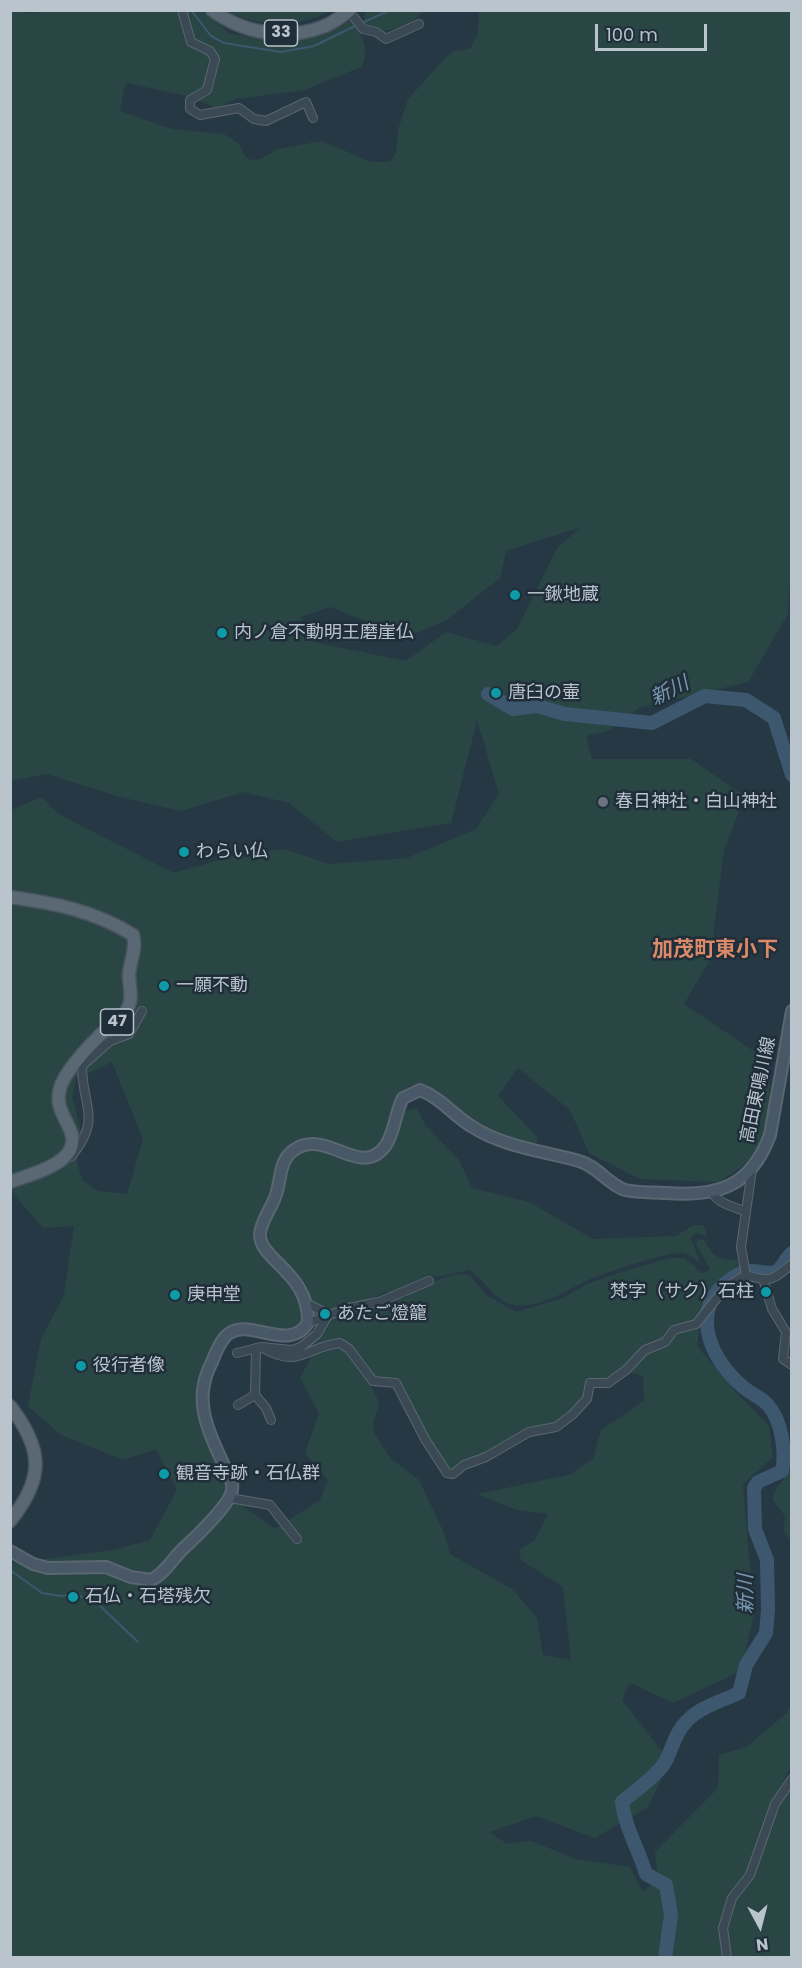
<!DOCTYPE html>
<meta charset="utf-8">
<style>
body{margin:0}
#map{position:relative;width:802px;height:1968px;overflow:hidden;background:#273845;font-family:Poppins,sans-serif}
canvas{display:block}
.frame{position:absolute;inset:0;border:12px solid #b9c4cd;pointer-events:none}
.north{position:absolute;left:730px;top:1896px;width:60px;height:60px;-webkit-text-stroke:4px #202e3a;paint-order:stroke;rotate:173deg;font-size:16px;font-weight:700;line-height:24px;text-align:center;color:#b9c4cd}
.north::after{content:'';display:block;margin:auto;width:21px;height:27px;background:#b9c4cd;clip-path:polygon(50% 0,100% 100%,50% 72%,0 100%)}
.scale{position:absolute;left:595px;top:24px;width:112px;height:27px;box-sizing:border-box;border:3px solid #b9c4cd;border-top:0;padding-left:8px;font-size:18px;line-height:21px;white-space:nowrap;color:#b9c4cd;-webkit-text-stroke:4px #202e3a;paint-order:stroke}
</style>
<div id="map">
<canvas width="802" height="1968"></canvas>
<div class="frame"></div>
<div class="north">N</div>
<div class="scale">100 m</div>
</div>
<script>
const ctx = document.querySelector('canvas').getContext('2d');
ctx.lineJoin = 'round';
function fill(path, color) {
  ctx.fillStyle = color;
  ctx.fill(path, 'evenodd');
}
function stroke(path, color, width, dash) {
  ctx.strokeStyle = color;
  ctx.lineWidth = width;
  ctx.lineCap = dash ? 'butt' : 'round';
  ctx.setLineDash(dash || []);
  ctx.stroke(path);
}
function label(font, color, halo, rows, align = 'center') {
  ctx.font = font + ' Poppins,"Noto Sans JP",sans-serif';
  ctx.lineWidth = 5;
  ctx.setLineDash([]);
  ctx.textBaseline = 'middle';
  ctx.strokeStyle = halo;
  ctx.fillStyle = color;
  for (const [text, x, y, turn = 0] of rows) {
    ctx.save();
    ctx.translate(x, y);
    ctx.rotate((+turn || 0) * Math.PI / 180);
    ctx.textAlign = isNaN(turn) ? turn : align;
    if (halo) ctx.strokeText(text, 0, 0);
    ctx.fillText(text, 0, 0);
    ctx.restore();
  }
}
fill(new Path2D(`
 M55,10L202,11L231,34L288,42L329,25L352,21C363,33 370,53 361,67L304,90L236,99L216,108L190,97L127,83L124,88L120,111L172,129L224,134L239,144L245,156L250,160L261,159L278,149L322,141L371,162H390L396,153L398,130L408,99L446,57L455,51L470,49L478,34L479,11H791L792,593L789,590L788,614L748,682L639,708L608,731L586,736L592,759H691L745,796L724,850L710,960L684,1004L767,1060L771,1101L760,1149L752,1160L719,1182L640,1179L589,1153L570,1110L518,1068L498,1096L538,1138L535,1146C515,1141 489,1133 472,1121C457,1110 441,1087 421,1085C385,1081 396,1137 374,1150C350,1164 324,1122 293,1144C290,1147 285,1149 283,1153C275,1164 276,1179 272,1192C268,1206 255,1218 255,1233C254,1259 288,1273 298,1295C302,1303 302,1312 303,1321C284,1350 239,1298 213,1348C188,1395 196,1417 217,1463C221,1471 228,1480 228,1488C227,1503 182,1540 170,1552C163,1560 159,1569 149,1575C135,1573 123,1564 109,1562C85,1558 60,1566 37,1560L114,1550L150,1540L177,1490L156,1449L123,1460L61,1435L28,1406L41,1339L64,1295L74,1226L43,1228L11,1191V810L41,797L60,815L174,873L233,856L284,849L329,864L407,858L476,829L499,794L477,720L451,823L337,842L289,803L243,792L181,811L120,797L47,774L11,781V11L31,13ZM581,527L557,548L517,629L497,646L446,632L406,661L318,643L300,617L330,607L407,637L445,621L500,578L506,551ZM112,1062L143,1139L127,1194L98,1191L82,1180L77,1162L81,1131L72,1097L76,1079Z
 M226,11H330C298,28 259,27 226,11Z
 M365,11H424L406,27L377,32L364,23Z
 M417,1108L425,1125L459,1160L472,1188L529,1202L593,1239L676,1236L694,1225H703L708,1237L696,1233L691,1238L700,1263C694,1258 688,1253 680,1253C663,1253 604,1273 588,1280C568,1290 538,1309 515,1305C494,1302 486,1280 469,1270L437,1277L432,1276L388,1296L387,1291L364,1302L330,1313C325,1309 318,1308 314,1304C309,1299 309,1289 305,1283C294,1265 264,1252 268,1227C270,1214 280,1202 283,1189C287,1173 288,1158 305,1151C341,1135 384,1211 403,1112Z
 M698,1239L704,1240C715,1260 720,1259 740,1260L743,1274L696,1321L663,1339L607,1381L591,1379L585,1383L584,1398L560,1423L527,1431L453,1471C431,1460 409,1402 397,1379L375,1377L346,1343L294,1355L333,1318L358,1308L407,1297L409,1293C427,1285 450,1271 470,1275L486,1295L516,1312L563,1298L587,1284L628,1270L670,1258H685L703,1274L710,1269L696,1244Z
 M700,1324L697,1346L735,1391L769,1426L773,1457L743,1484L754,1615L741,1671L673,1703L631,1683L628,1685L622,1700L670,1761L648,1807L595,1838L536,1816L490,1832L507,1844L531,1841L576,1859L630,1867L643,1892L658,1878L655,1852L718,1788L719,1755L746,1747L787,1713L791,1704V1766L781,1786L748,1872L732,1891L724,1910L720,1939L722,1957H11L10,1563L21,1562L105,1571L142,1585H152L234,1500L275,1529L320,1500L328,1480L305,1453L319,1413L300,1378L312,1356L341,1347L363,1370L377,1398L379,1407L373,1422L374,1433L391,1459L419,1480L444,1533L450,1554L512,1589L537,1618L543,1655L571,1660L563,1587L521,1560L519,1550L535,1540L548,1514L517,1510L477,1494L569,1475L593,1459L601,1430L644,1401L643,1376L629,1372L645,1354L666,1345L682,1331Z
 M791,1468V1541L784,1532L785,1516L773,1500L774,1493Z
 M791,1775V1957L727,1958L725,1928L736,1894L760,1861Z`), '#294645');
stroke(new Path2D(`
 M191,10L211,36L224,43L281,52L314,46L357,25
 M362,23L390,10
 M10,1570L42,1593L61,1596L75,1594L98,1604L138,1642`), '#3d586e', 2);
stroke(new Path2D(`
 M488,694L513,709L537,706L565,714L652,723L705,696L746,700L774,718L792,775
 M665,1958L671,1915L666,1885L646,1874C639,1850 625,1828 622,1802C636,1790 653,1779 664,1764C672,1751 674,1734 686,1722C699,1707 722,1701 739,1693L746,1665L766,1633L768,1610L767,1560L755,1529L754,1488L758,1482L782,1471C786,1452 782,1421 768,1405C761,1397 749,1393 742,1386C713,1361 691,1317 722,1286C729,1280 741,1271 750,1271C759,1270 768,1276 777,1271C783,1267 786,1257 792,1253`), '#3d586e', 14);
const minor = new Path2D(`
 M182,10L191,42L210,51L215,59L207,90L190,100V109L200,115L239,108L254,119L266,121L306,102L313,118
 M349,11L363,29L376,32L386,39L419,24
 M71,1157C103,1117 82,1108 82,1066L110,1041L129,1034L142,1011
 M712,1192C717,1203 733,1207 745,1211
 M746,1275L741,1247L752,1169
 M764,1282L772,1309L786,1332L783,1359L792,1365
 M308,1323L348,1308L379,1302L429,1281
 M261,1347C300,1370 304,1347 340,1343L349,1349L373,1381L396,1383L425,1439L447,1473L453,1474L464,1465L486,1457L529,1432L556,1427L572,1415L587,1399L590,1383H608L626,1370L645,1350L665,1342L674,1330L696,1324L725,1288L746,1275C772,1283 772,1280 792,1264
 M237,1353L261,1347L291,1350L301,1347L317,1334L327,1317L326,1313L306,1303
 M255,1395L266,1408L271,1420
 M238,1405L255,1395L256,1348
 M230,1498L270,1505L297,1539
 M727,1958L723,1928L732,1898L750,1875L775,1804L792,1779`);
const secondary = new Path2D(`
 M10,1551L33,1564L48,1568L106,1567L131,1577L151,1580C165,1574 174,1556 186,1546C197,1536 231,1503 232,1490C234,1480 226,1470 222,1461C206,1426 193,1398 212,1362C215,1354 219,1344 225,1337C246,1313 287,1355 308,1323C310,1273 259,1260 260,1234C261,1219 274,1206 277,1191C281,1177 280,1159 294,1150C327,1127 361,1181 386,1145C395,1131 395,1113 403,1098L420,1090C441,1098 453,1115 471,1126C503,1147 543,1151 579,1161C597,1166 608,1184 625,1190C638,1193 653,1192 666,1193C718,1197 751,1187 770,1135L792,1011`);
const primary = new Path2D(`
 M212,10C243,33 285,41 322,27C332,24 342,16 350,10
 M10,897C54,903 95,911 133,935C137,949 130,960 129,975C129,984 132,993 130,1002C126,1018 111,1025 100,1035C87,1048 74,1062 65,1077C44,1113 82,1125 70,1150C60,1168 28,1175 10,1182
 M10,1406C44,1450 44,1479 10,1521`);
stroke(minor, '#5a6771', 10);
stroke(secondary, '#5a6771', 14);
stroke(primary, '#485560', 15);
stroke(minor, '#3b4954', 8);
stroke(secondary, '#495867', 10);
stroke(primary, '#5a6874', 12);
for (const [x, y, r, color] of [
 [515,595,6,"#0f9aa8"],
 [222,633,6,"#0f9aa8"],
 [496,693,6,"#0f9aa8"],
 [603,802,6,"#6b7280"],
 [184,852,6,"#0f9aa8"],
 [164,986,6,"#0f9aa8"],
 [766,1292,6,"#0f9aa8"],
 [175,1295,6,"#0f9aa8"],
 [325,1314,6,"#0f9aa8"],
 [81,1366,6,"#0f9aa8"],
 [164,1474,6,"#0f9aa8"],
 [73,1597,6,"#0f9aa8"]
]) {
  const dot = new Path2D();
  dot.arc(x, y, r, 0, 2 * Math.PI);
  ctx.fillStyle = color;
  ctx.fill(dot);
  stroke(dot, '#202e3a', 2);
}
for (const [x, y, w] of [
 [281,33,33],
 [117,1022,33]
]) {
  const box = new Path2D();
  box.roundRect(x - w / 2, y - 13, w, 26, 4.5);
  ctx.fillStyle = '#202e3a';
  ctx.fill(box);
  stroke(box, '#b9c4cd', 1.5);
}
label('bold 16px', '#b9c4cd', null, [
 ["33",281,33],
 ["47",117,1022]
]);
label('18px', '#b9c4cd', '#202e3a', [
 ["一鍬地蔵",527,595],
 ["内ノ倉不動明王磨崖仏",234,633],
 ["唐臼の壷",508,693],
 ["春日神社・白山神社",615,802],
 ["わらい仏",196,852],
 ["一願不動",176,986],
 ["梵字（サク）石柱",754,1292,"right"],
 ["庚申堂",187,1295],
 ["あたご燈籠",337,1314],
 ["役行者像",93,1366],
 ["観音寺跡・石仏群",176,1474],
 ["石仏・石塔残欠",85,1597]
], 'left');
label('18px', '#b9c4cd', '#202e3a', [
 ["高田東鳴川線",759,1090,-78]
]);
label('italic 20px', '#7998b1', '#202e3a', [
 ["新川",670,692,-27],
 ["新川",747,1594,-90]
]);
label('bold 21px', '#da8a68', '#202e3a', [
 ["加茂町東小下",715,951]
]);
</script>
